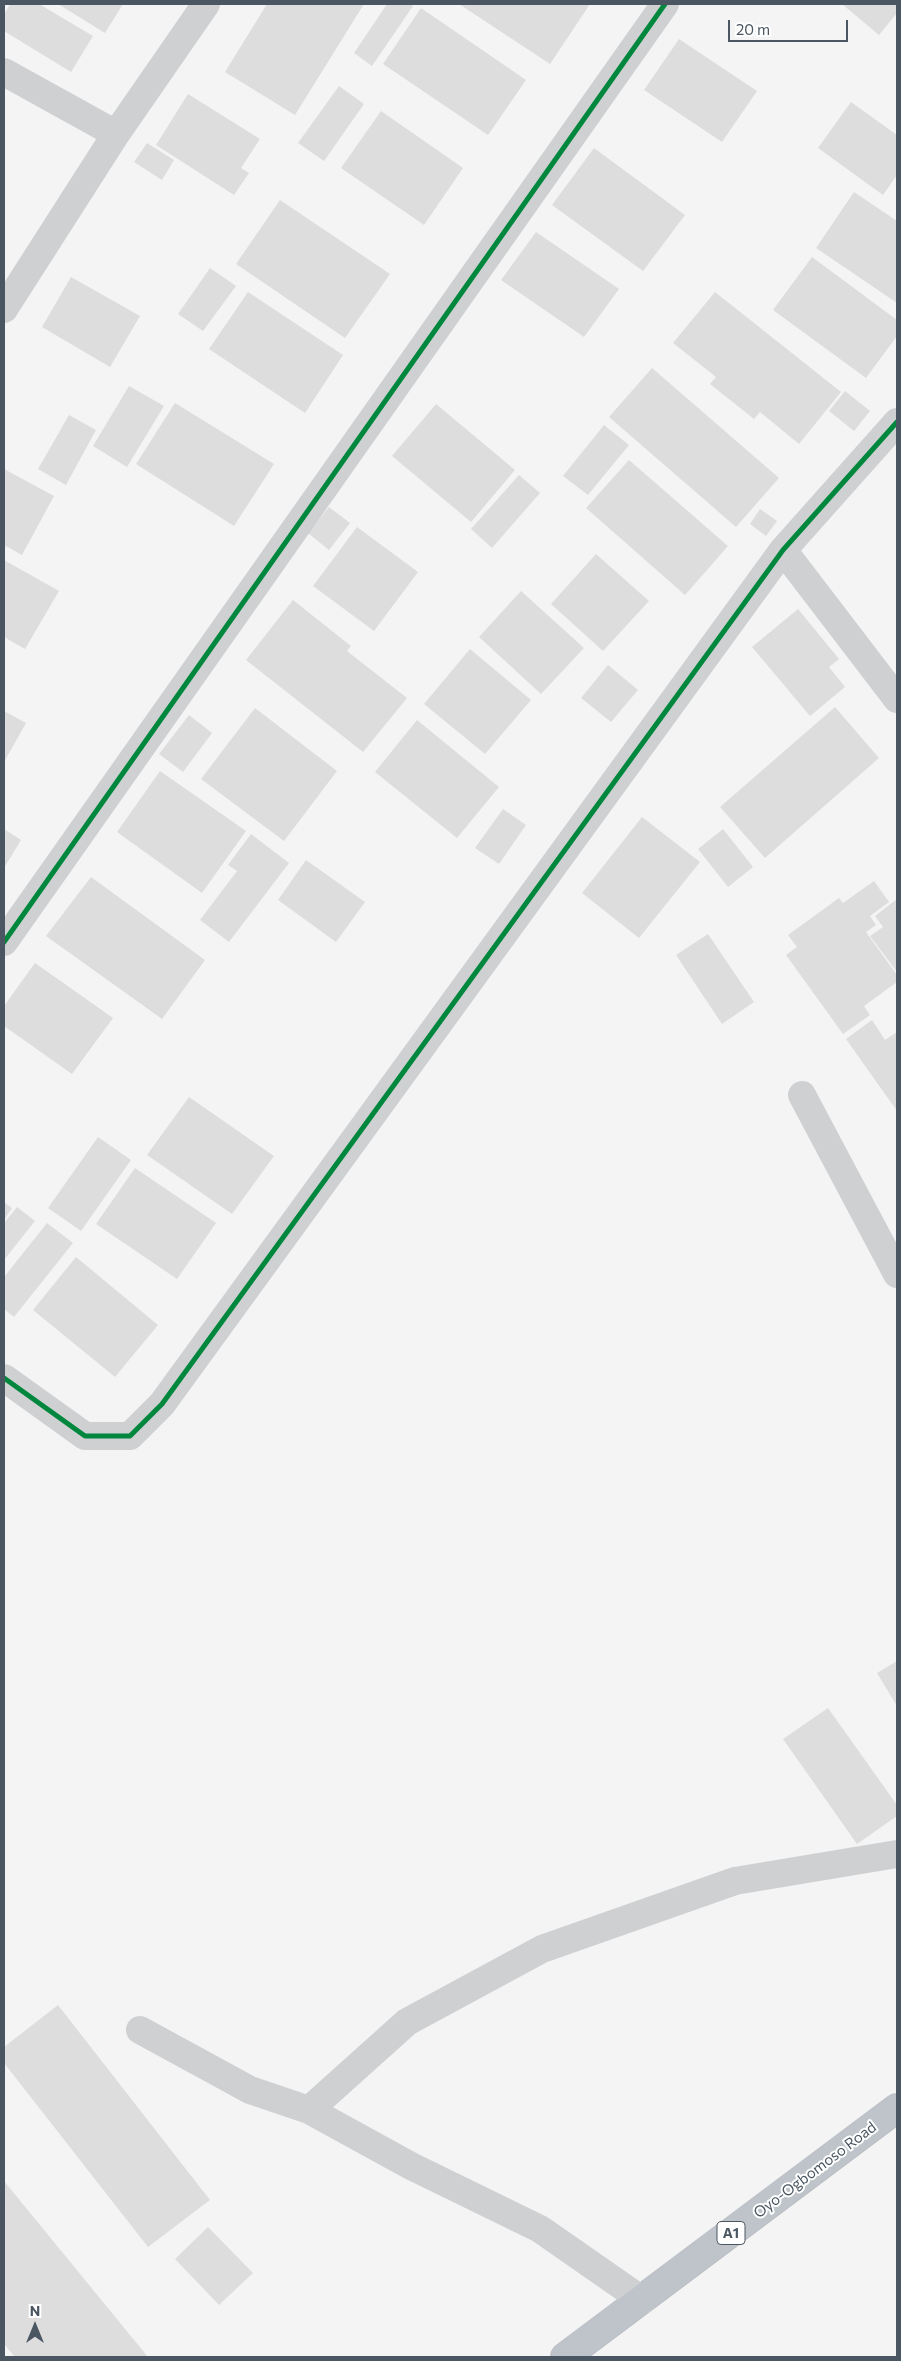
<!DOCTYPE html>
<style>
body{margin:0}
#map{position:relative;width:901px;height:2361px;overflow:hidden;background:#f4f4f4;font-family:Commissioner,sans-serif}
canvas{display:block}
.frame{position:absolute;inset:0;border:5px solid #4a5661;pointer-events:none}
.north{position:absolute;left:10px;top:2301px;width:50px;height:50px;-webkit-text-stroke:4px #fff;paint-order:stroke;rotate:0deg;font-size:14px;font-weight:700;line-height:20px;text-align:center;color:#4a5661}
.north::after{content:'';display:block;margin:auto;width:18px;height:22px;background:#4a5661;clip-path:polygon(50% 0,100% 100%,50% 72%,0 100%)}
.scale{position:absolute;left:728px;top:20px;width:120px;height:22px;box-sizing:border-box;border:2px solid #4a5661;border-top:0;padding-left:6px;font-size:15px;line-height:18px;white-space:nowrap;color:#4a5661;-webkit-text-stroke:4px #fff;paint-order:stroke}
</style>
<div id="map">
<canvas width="901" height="2361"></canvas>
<div class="frame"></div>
<div class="north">N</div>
<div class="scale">20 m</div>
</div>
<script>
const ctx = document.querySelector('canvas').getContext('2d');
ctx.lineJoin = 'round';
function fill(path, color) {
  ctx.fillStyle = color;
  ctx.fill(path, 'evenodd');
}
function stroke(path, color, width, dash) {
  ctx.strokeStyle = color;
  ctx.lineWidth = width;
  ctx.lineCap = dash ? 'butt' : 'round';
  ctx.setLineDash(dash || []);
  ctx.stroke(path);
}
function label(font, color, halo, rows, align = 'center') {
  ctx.font = font + ' Commissioner,sans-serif';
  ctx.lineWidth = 4;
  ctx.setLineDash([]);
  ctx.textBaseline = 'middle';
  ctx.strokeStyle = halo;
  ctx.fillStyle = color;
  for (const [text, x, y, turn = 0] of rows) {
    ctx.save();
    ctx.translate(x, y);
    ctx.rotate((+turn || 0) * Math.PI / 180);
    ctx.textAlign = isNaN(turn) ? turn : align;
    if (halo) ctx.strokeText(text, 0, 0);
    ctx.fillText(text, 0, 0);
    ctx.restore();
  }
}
fill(new Path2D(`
 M10,4H39L93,36L71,72L4,31V15Z
 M58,4H123L105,33Z
 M267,4H364L295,115L225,72Z
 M387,4H409L413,6L372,66L354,53Z
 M459,4H590L550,64Z
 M842,4H897V13L879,35Z
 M421,8L526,80L488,135L383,64Z
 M679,39L757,91L722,142L644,90Z
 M339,86L364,104L324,161L298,143Z
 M188,94L260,139L241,168L249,173L234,195L156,145Z
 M851,102L897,135V175L883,195L818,148Z
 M381,111L463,168L424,225L341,168Z
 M147,143L174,160L162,180L134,162Z
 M594,148L685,215L643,271L552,205Z
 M854,192L897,221V303L816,248Z
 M280,200L390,274L345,338L236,264Z
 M536,232L619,289L584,337L501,280Z
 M812,257L897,320V336L866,378L773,310Z
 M210,268L236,286L203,331L178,314Z
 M71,277L140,316L110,367L42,327Z
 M248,292L343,355L305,413L209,349Z
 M715,292L841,392L799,444L760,412L754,419L710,384L716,377L673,343Z
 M652,368L779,478L736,527L609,417Z
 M129,386L164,406L127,467L93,446Z
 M845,391L870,411L854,431L829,411Z
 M175,403L274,464L234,526L136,464Z
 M436,404L515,470L471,522L392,456Z
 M69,415L96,430L66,485L38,469Z
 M604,425L629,445L588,495L563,476Z
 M629,460L728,546L685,595L586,508Z
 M4,469L54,496L22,555L4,545Z
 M519,475L540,493L492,548L471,529Z
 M329,507L350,523L329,550L308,533Z
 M760,509L777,521L766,536L750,524Z
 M357,527L418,572L374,631L313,586Z
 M596,554L649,601L603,651L551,604Z
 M4,560L59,591L25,649L4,637Z
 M521,591L584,648L541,694L479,637Z
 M293,600L351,646L347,651L407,698L363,752L246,660Z
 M798,609L839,659L829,667L845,687L810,716L752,647Z
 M470,649L531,700L485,754L424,704Z
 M608,665L638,690L611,722L581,698Z
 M835,707L879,758L765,858L720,807Z
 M255,708L337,771L284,841L201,779Z
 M4,711L26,723L4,762Z
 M189,715L212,733L183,772L159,754Z
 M417,720L499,787L457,838L375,772Z
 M160,771L246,831L202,893L117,832Z
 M503,809L526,825L499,864L475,848Z
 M642,817L700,862L639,938L582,893Z
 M4,829L21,840L4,868Z
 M723,829L753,867L728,887L698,849Z
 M251,834L289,863L229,942L200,920L237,871L228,865Z
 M306,860L365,902L336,942L278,900Z
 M91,877L205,960L162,1019L46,936Z
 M874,881L889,902L870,916L876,925L866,932L897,975V982L864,1006L870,1015L843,1034L786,955L797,947L788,935L839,898L843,903Z
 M897,899V972L870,936L883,927L875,916Z
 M708,934L754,1002L722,1024L676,955Z
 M35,963L113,1018L72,1074L4,1026V1006Z
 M872,1020L885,1040L897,1032V1111L846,1039Z
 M189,1097L274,1156L232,1214L147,1155Z
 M98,1137L131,1160L81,1231L48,1208Z
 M135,1168L216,1223L177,1279L96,1224Z
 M4,1202L12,1208L4,1220Z
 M17,1207L35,1221L4,1260V1223Z
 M47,1223L73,1243L14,1317L4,1309V1277Z
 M76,1257L158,1325L115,1377L33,1310Z
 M897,1661V1706L877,1673Z
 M828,1708L897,1805V1816L857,1844L783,1739Z
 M58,2005L210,2200L148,2247L4,2063V2047Z
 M4,2181L148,2357H15L4,2344Z
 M208,2227L253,2273L219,2305L175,2259Z`), '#ddddde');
const highway = new Path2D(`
 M565,2357L897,2108`);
stroke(highway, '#b9bec3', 30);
stroke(new Path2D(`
 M4,72L116,134
 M4,309L116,134L206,4
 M783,550L897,699
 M4,942L665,4
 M802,1095L897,1274
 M4,1378L85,1436H130L162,1404L783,550L897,422
 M140,2030L250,2090L309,2110L407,2022L542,1949L735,1881L897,1854
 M309,2110L411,2166L540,2229L642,2300`), '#ced0d2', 28);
stroke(highway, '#bec4c9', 28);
stroke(new Path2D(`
 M4,942L665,4
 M4,1378L85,1436H130L162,1404L783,550L897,422`), '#00873e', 5);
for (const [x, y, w] of [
 [731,2233,28]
]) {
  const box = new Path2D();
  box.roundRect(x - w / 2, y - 11.5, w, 23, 4);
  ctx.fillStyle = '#fff';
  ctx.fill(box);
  stroke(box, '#4a5661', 1);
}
label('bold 14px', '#4a5661', null, [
 ["A1",731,2233]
]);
label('15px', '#4a5661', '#fff', [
 ["Oyo-Ogbomoso Road",815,2170,-37]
]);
</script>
